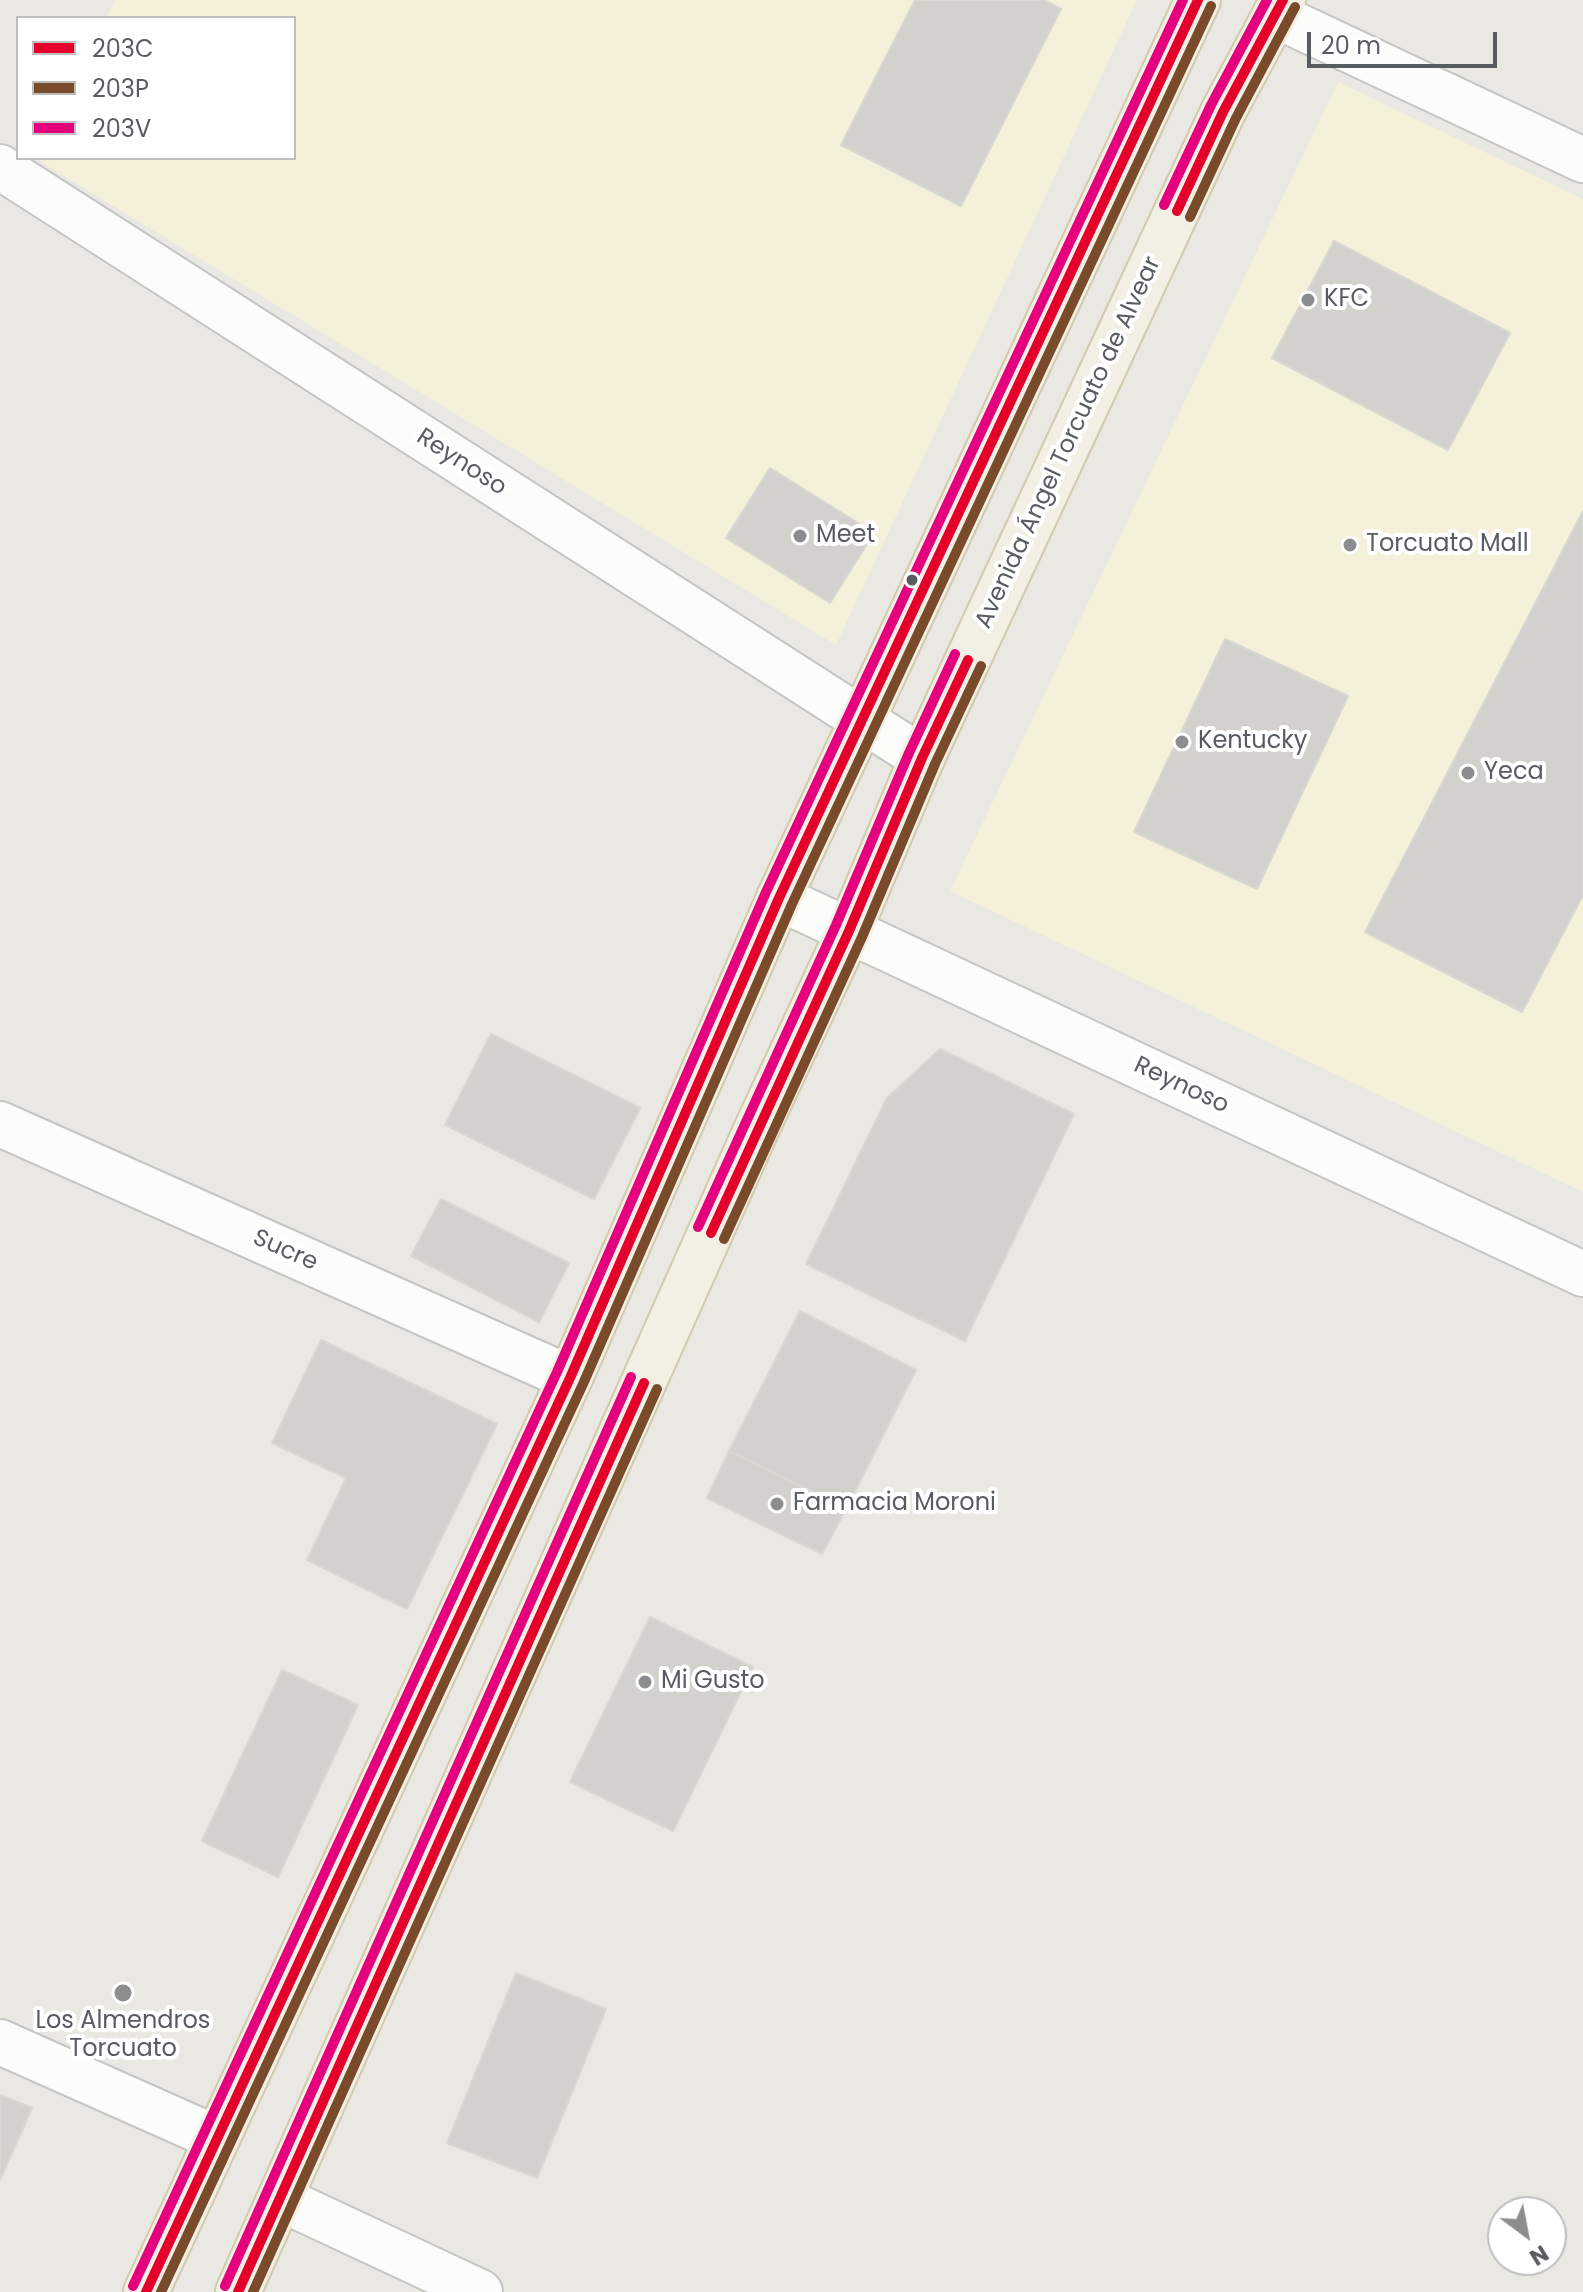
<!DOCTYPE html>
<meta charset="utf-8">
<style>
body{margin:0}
#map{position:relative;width:1583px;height:2292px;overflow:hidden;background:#e9e8e2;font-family:Poppins,sans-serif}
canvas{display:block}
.legend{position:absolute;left:16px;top:16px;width:280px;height:144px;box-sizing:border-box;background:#fff;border:2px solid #bcbec0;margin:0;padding:10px 14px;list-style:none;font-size:24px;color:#585c61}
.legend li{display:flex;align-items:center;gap:16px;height:40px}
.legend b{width:40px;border:2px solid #bcbec0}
.north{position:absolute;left:1487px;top:2196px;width:80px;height:80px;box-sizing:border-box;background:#fff;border:2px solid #bcbec0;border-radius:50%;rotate:148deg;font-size:22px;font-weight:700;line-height:32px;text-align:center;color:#585c61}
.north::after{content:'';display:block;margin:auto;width:28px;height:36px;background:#8b8d8e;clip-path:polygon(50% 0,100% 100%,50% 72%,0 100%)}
.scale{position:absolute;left:1307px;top:32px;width:190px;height:36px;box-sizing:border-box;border:4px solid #585c61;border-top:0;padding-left:10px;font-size:24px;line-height:28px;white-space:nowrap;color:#585c61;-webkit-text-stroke:6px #fff;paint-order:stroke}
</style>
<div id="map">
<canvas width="1583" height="2292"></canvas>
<ul class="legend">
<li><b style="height:10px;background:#e4002b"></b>203C</li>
<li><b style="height:10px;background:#7a4b2a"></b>203P</li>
<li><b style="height:10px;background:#e5007d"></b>203V</li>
</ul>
<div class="north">N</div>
<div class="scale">20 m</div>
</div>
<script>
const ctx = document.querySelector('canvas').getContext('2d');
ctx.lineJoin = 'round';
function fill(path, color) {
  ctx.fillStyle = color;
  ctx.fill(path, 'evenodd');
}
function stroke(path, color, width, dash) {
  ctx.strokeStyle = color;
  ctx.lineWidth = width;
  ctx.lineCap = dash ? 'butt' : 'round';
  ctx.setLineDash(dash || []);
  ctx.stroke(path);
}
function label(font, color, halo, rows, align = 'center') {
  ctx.font = font + ' Poppins,sans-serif';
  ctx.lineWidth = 8;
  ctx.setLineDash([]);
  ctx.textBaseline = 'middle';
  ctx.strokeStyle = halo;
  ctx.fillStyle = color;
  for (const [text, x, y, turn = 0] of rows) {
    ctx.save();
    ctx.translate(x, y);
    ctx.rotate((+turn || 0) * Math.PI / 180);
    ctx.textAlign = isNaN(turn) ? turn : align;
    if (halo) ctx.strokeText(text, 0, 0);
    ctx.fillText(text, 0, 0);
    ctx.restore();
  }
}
fill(new Path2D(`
 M115,0H1137L836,645L41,162L42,158H294V18H106Z
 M1338,82L1583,199V1192L950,891Z`), '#f5f0d9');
const building = new Path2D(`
 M915,0H1044L1061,9L961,206L841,145Z
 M1334,241L1510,333L1448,450L1272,358Z
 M770,468L874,533L830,603L726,538Z
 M1583,511V895L1522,1012L1365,932Z
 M1225,639L1348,696L1257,889L1134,832Z
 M491,1034L640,1108L594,1199L445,1125Z
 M940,1049L1074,1114L965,1341L806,1264L887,1098Z
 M441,1199L569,1263L539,1322L411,1256Z
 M800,1311L916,1370L846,1509L729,1451Z
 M321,1340L497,1424L407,1609L307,1560L346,1478L272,1443Z
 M729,1451L846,1509L822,1554L707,1498Z
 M650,1617L753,1667L673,1831L570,1782Z
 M282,1670L358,1705L278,1877L202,1841Z
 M516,1973L606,2009L537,2178L447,2143Z
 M0,2095L32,2108L0,2180Z`);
fill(building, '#d2d1cd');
stroke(building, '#d8d7d1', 2);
const minor = new Path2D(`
 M1275,15L1583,160
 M0,167L922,758
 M779,898L1583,1274
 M0,1124L570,1378
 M0,2042L216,2138
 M281,2199L480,2292`);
const primary = new Path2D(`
 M146,2292L570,1378L779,898L1198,0
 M238,2292L757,1128L849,931L922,758L1223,112L1283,0`);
stroke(minor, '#c5c6c4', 48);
stroke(primary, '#d2caae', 48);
stroke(minor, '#fcfcfb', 44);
stroke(primary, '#f2f0e5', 44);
stroke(new Path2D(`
 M1177,211L1223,112L1283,0
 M711,1233L849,931L922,758L968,660
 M146,2292L570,1378L779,898L1198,0
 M238,2292L644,1383`), '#e4002b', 10);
stroke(new Path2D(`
 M1190,217L1236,118L1295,7
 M724,1239L862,937L935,764L981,666
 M161,2292L583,1384L792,904L1211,6
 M253,2292L657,1389`), '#7a4b2a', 10);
stroke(new Path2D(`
 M1164,205L1211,105L1267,0
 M698,1227L836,925L909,753L955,654
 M133,2286L557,1372L766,892L1183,0
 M225,2286L631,1377`), '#e5007d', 10);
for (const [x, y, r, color] of [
 [1308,300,8,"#8b8d8e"],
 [800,536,8,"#8b8d8e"],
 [1350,545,8,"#8b8d8e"],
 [912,580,7,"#585c61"],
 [1182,742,8,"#8b8d8e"],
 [1468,773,8,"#8b8d8e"],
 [777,1504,8,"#8b8d8e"],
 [645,1682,8,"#8b8d8e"],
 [123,1993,10,"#8b8d8e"]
]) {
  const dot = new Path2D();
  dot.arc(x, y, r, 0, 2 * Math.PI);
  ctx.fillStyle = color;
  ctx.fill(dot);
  stroke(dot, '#fff', 3);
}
label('24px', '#585c61', '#fff', [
 ["KFC",1324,300],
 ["Meet",816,536],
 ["Torcuato Mall",1366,545],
 ["Kentucky",1198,742],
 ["Yeca",1484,773],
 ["Farmacia Moroni",793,1504],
 ["Mi Gusto",661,1682],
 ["Los Almendros",123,2022,"center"],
 ["Torcuato",123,2050,"center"]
], 'left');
label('24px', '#585c61', '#fff', [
 ["Avenida Ángel Torcuato de Alvear",1069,443,-65],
 ["Reynoso",461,463,33],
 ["Reynoso",1181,1086,25],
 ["Sucre",285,1251,24]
]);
</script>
